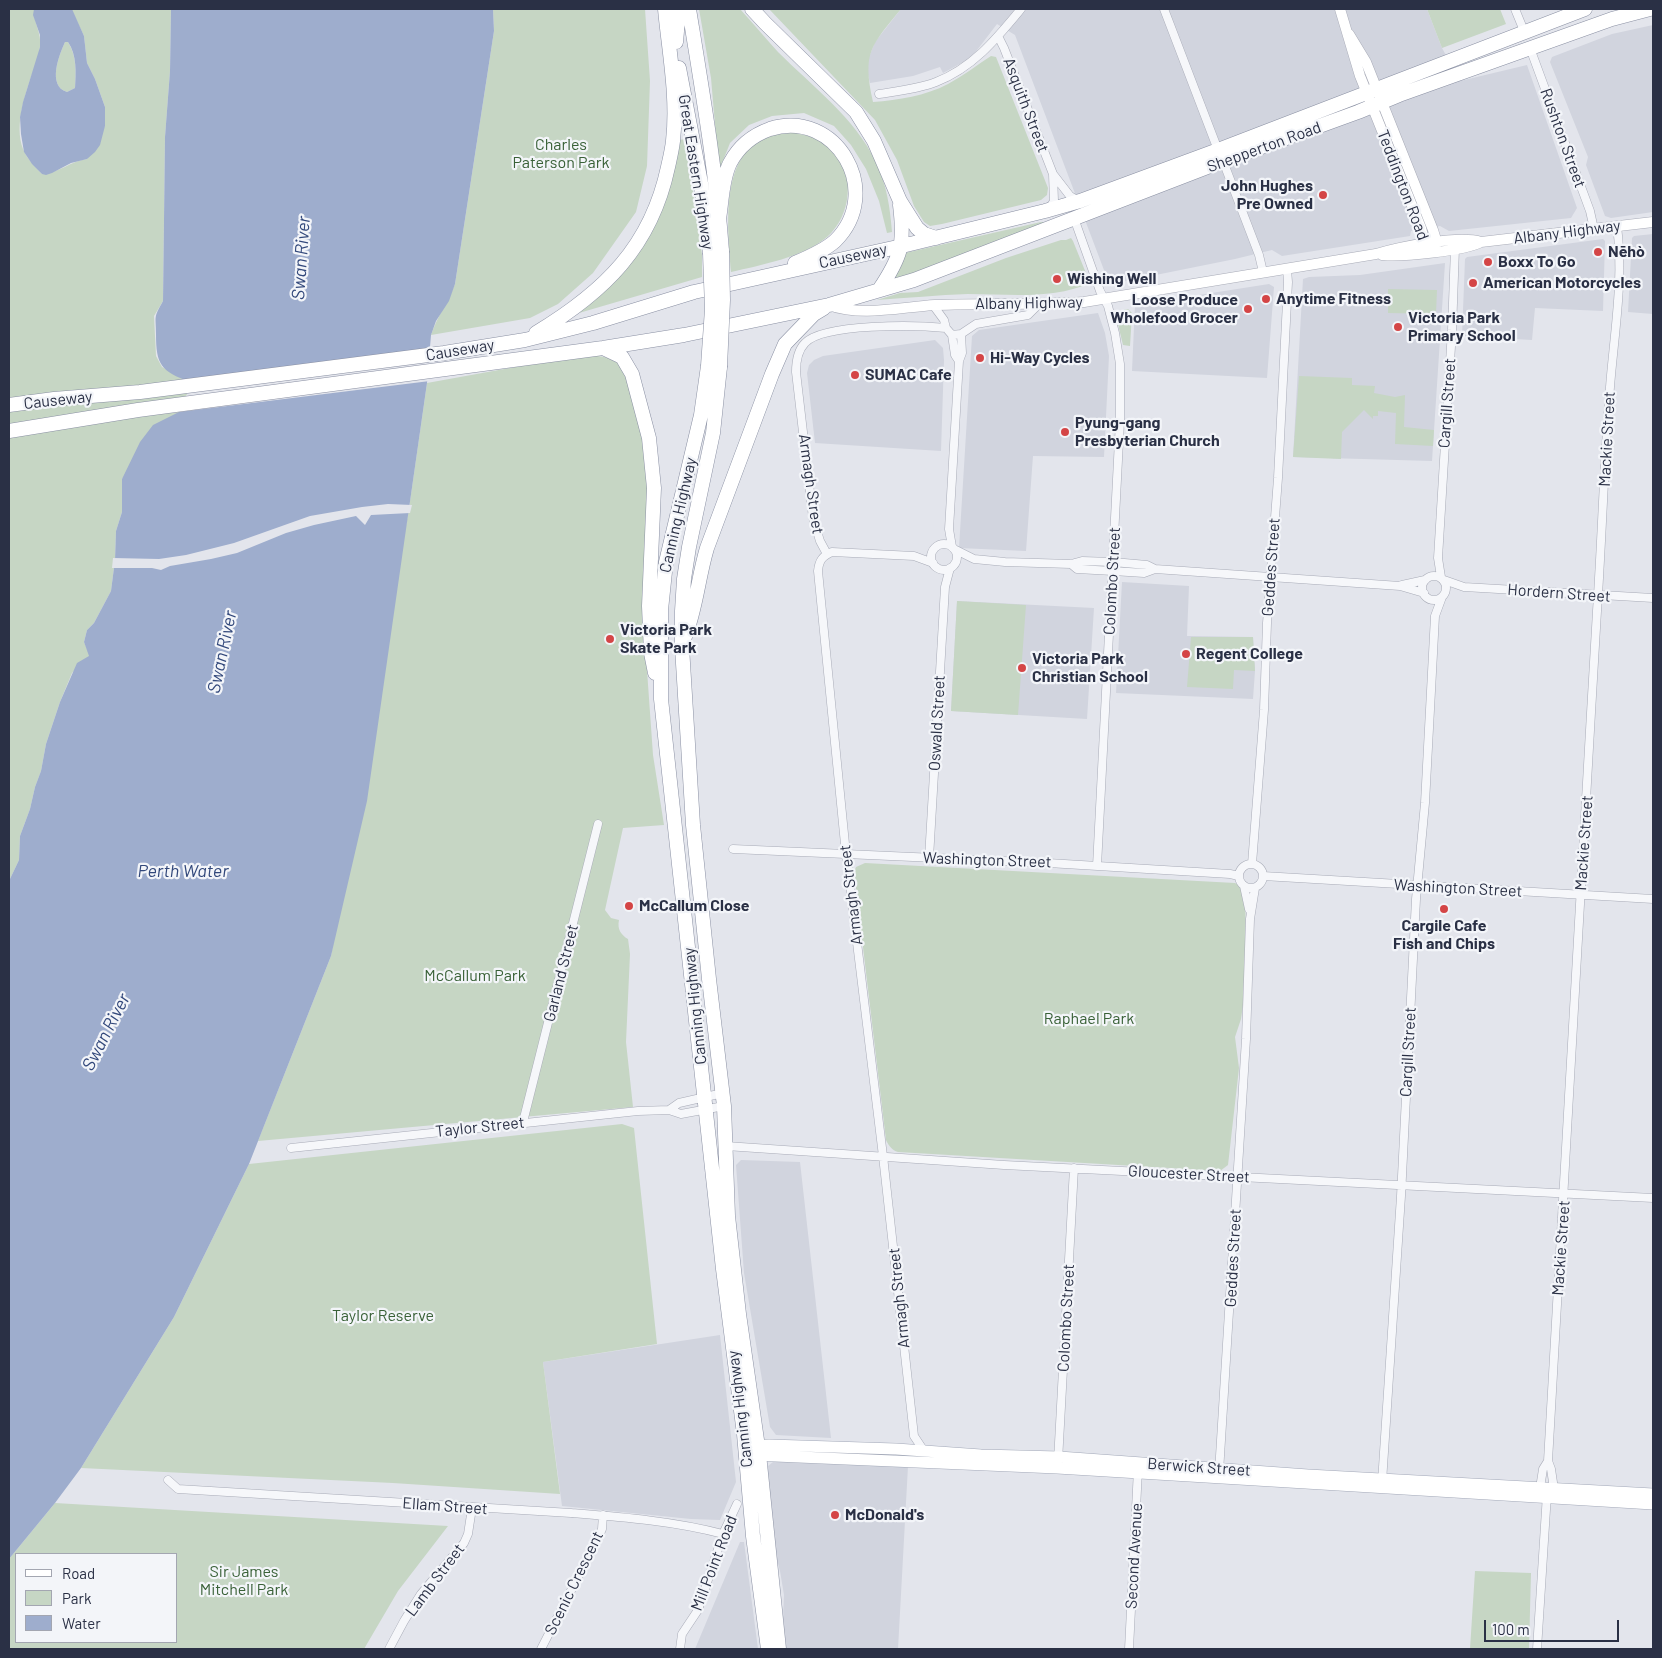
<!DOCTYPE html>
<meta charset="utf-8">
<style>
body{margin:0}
#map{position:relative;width:1662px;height:1658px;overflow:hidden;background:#e3e5ec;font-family:Barlow,sans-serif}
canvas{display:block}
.frame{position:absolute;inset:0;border:10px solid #2a3045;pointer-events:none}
.legend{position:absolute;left:15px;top:1553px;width:162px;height:90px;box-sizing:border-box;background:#f3f5f9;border:1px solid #a3a6b1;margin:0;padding:6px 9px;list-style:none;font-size:15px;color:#2a3045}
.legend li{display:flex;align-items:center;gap:10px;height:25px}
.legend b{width:25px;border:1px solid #a3a6b1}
.scale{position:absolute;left:1484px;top:1620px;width:135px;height:22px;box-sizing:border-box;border:2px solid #2a3045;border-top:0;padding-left:6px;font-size:15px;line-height:18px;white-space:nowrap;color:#2a3045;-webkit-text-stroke:4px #f3f5f9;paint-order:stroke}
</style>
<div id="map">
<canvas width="1662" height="1658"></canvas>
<div class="frame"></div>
<ul class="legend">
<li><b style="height:6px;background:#fff"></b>Road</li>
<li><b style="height:14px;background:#c6d6c4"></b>Park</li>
<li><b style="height:14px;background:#9eadcd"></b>Water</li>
</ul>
<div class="scale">100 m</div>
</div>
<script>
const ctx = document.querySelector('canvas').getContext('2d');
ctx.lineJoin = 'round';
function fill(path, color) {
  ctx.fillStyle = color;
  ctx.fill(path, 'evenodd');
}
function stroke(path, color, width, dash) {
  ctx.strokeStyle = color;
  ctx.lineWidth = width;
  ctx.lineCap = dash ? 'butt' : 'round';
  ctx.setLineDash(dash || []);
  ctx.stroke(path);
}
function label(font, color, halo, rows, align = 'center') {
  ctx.font = font + ' Barlow,sans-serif';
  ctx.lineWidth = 4.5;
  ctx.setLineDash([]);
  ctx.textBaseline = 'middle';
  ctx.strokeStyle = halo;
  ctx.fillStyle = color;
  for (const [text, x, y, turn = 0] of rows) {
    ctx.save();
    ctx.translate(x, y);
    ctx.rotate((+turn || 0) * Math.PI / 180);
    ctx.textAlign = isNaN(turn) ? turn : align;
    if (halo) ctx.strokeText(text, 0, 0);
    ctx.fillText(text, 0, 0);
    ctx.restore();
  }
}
fill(new Path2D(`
 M901,9H1427L1442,48L1460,81L1527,65L1577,208L1571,218L1449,231L1440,226L1411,231L1410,236L1282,256L1272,250L1235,259L1116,283L1107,278L1015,35L997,24L971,58L943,73L940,67L913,76L870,83L867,71L869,57L875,42Z
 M1653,25V212L1611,218L1605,216L1586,165L1588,157L1550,62L1552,57L1612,34Z
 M1653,234V314L1628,312L1632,238L1634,236Z
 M1603,239L1605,241L1603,311L1535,308L1532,340L1462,336L1465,259L1467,257Z
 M1445,263L1432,461L1293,457L1303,279L1309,277L1360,275Z
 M1269,284L1274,287L1267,378L1132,371L1135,305Z
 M1098,313L1105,333L1109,356L1104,457L1033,456L1026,551L959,548L972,336L979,330Z
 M935,340L943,348L944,360L941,451L815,443L807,373L809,365L814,360L823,356Z
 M1122,582L1189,586L1187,636L1253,637L1255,671L1253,699L1116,693Z
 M957,601L1094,608L1087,719L951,711Z
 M741,1160L800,1162L831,1438L776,1435L770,1427L744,1273L736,1165Z
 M720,1335L736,1482L720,1520L691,1519L562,1506L543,1362Z
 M779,1461L908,1466L898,1649H786L783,1619L784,1595L780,1571L776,1557L766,1472L768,1466L773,1462Z
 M740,1542H744L746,1557L758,1649H695Z`), '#d1d4de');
fill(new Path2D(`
 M9,9H34C33,22 42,33 40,47C39,57 35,67 31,77C24,98 13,131 25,153C29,161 36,167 42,174C59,173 71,161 87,159L105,126V107L95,79L87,63L84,36L71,9H171L170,71L165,137L163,301L154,316L156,356L162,367L190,382L189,395L181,411L122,479V512L116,531L115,560L111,591L94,623L87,630L84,642L90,656L72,673L60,702L46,744L41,771L35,787L30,809L20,836L19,860L9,881Z
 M493,9H645L650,81L647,166L636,212L593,273L558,304L530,318L431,335C437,317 448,302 455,284L494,31Z
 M699,9H740C753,23 765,38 778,52C812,86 855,118 876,162C887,186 890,207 892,232L887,233L879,201L866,169L851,145L834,126L804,113L772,116L749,125L730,143L719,171L711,78Z
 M769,9H901C871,46 862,52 873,102C899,100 925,96 948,84C963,76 977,65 991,56L996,57L1048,188L1047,195L1041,200L942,224L930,226L924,222L914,206L897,160L875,120Z
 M1427,9H1500L1506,24L1442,48Z
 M65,42H68C77,56 76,73 75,88L67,92C47,86 59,55 65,42Z
 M796,133C809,136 821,139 831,148C856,172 852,215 827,237C804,257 761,265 731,272C728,228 717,146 777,134C783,133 790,133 796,133Z
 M686,139L702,255V277L579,313L597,298L627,267L678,140Z
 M1041,222H1045V225L895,281L899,262L905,253Z
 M1071,238L1073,241L1090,283C1052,300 1008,294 968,294C938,295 907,298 877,300L900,293L918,292L1006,258L1061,240H1066Z
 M1388,289L1437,290L1436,314L1388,313Z
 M1128,309L1132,313L1130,346L1123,345L1116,316L1119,311Z
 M576,356C595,356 612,353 625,371L645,450L650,491L645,642L653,755L664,825L623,828L605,910L611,918L619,920C617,929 621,935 628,939L630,954L626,1042L633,1107L258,1141L331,956L409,508L427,383Z
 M1299,376L1352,378V385L1375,386L1374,393L1395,397L1405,395L1404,427L1434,430L1433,446L1395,444L1396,413L1378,411V416H1373V419L1364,410L1342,432L1341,459L1293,457Z
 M957,601L1026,605L1018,715L951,711Z
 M1191,637H1253L1255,671L1234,670L1233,689L1187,687Z
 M865,863L1235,883L1240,886L1245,896L1246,934L1243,1005L1241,1019L1235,1037L1239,1068L1228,1165L1220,1171L898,1152C892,1150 889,1146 886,1140L854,872L856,867Z
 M622,1124L634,1128L657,1344L543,1362L560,1494L393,1483L81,1468L174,1317L249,1164Z
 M55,1503L448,1526L398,1591L364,1649H9V1559ZM16,1554H176V1642H16Z
 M1475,1571L1531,1573L1529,1649H1470Z`), '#c6d6c4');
fill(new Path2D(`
 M34,9H72L84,36L87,63L95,79L105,107V126L100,145L95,152L87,159L71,163L52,173L46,175L42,174L32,164L24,152L21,134L20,117L23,102L40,47V35L33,15ZM65,42H68C77,55 76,73 75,88L67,92C47,86 59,55 65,42Z
 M171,9H493L494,31L455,284L449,301L436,321L431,335L427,383L367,801L331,956L249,1164L174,1317L81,1468L55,1503L9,1559V881L19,860L20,836L30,809L35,787L41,771L46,744L60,702L77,663L89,656L84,642L87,630L94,623L111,591L115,560L116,531L122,512V479L140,442L153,425L181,411L189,395L190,382C161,371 156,365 156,334C156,315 153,319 163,301L165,137L170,71Z`), '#9eadcd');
fill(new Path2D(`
 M433,349L430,381L171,413L179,409L187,394V384Z
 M388,504L412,505L410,513L371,515L365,525L356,516L314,525L286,533L237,553L211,559L170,566L161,570L152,568H112L113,558L159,559L186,555L234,543L310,516L362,507Z`), '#e3e5ec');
const street = new Path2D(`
 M1164,9L1218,150
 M1515,9L1524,31
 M998,36L1004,48L1053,174L1054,201L1049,209
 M1530,48L1590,211L1594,229
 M879,94C898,91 918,89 936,82C973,68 997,38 1021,9
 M1223,161L1259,255L1263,272
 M1053,174L1070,196L1079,201
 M1074,218L1100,291L1108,306L1115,333L1120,364V421L1097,866
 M933,305L944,320L946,328L952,335L961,334L976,324L1028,315L1038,305
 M952,335L955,355L959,361
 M931 557a13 13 0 1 1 26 0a13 13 0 1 1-26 0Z
 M952,547L949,529L959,361L962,353L961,334
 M954,549L974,559L1005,562L1071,564L1082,561L1113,562L1147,565L1155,569L1400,586L1424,593
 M827,554L820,541L813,518L796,372C796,362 797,351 805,343C824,323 917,325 946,328
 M1071,564L1077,569L1113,571L1144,573L1155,569
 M1422 588a12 12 0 1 1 24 0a12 12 0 1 1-24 0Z
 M1441,577L1438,558L1452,330L1455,248
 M1444,580L1464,587L1653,598
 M1402,585L1425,580
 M733,849L1048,863L1230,874L1239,876
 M929,858L945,587L950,568
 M1252,864L1264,710L1267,623L1278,478L1288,282L1287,269
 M1239 876a12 12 0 1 1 24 0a12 12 0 1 1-24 0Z
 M1263,876L1653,899
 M1244,886L1249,909
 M669,1110L679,1103L723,1093
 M523,1122L598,824
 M726,1146L1004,1165L1653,1198
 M291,1148L638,1111L669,1110L681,1114L724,1106
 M924,1451L914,1436L883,1156L845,844L818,571C819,561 822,556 832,552L914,556L933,563
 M1058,1461L1074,1168
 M1219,1472L1246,1039L1250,919L1255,888
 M168,1480L178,1489L571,1513C621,1517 674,1521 723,1534
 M1382,1482L1401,1196L1416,899L1425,803L1435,616L1442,597
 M1540,1488L1543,1469L1548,1461
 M1554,1489L1551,1469L1548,1461C1566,1177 1580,894 1597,611C1602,536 1604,462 1610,387C1614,335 1624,279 1617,226
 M389,1649L404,1621L421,1594L464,1543L468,1534L472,1508
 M541,1649L599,1536L602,1529L603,1515
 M680,1649L682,1634L698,1610L723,1534L737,1504
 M1129,1649L1138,1469
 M1537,1649L1547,1494`);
const secondary = new Path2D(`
 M1340,9L1360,76L1421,228L1425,243L1432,252L1437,243L1433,230L1366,62L1349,34
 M1382,255C1402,257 1464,251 1481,242L1653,222
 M829,305C861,317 901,307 935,305C985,303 1034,305 1084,302L1376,254C1400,247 1458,235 1481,242`);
const primary = new Path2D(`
 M749,1446L769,1445L896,1449L981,1455L1059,1457L1308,1475L1653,1494
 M752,1455L1057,1468L1653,1504`);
const highway = new Path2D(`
 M689,9C702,89 716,170 722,251
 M752,9L765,23L856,112L874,141L900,201L917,228L924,234L936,238
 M676,42L679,9
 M679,68L701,183L710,253
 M719,219C722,201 722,179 730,163C739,146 753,135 770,129C836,108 885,192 835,241C825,250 807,258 795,263
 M879,290C901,257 905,245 900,205
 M536,333C604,292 651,247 668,167C670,158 672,150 673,141C678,97 669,52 665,9
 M603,348L622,357L632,374L649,438L654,488L649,606L651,653L655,673
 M708,366L701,415L666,562L661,610V699L723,1269L744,1434L753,1536L768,1649
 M720,367L713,433L689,547L684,579L682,611V647L693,825L709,979L724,1106L728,1216L739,1314L759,1454L779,1649
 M9,405L54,399L140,392L444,353L525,340L593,323L694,292L902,246L1045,211L1080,201L1218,150L1585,9
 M9,431L138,410L603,348L684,335L829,305L914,280L1223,161L1358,112L1399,95L1612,19L1650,9
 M684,639C696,610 698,578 707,548L772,374L785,344L814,314L824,308`);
stroke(street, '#a8abb7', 9);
stroke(secondary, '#a8abb7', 11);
stroke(primary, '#a2a8b8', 12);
stroke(highway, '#8a90a3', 15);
stroke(street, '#f6f7fa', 8);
stroke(secondary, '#fff', 10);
stroke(primary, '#fff', 11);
stroke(highway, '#fff', 14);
const highwayBridge = new Path2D(`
 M708,366L712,309L710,253
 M720,367L723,300L722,251`);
stroke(highwayBridge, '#8a90a3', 15, []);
stroke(highwayBridge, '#fff', 14);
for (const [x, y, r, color] of [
 [1323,195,5,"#d44546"],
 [1598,252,5,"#d44546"],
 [1488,262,5,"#d44546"],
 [1057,279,5,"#d44546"],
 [1473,283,5,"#d44546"],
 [1266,299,5,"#d44546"],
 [1248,309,5,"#d44546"],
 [1398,327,5,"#d44546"],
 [980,358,5,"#d44546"],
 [855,375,5,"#d44546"],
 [1065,432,5,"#d44546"],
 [610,639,5,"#d44546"],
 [1186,654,5,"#d44546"],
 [1022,668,5,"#d44546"],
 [629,906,5,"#d44546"],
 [1444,909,5,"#d44546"],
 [835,1515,5,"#d44546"]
]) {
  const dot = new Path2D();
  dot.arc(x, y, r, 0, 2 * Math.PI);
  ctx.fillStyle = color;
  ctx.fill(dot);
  stroke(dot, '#f3f5f9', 2);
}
label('16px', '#2a3045', '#f3f5f9', [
 ["Asquith Street",1026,105,69],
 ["Rushton Street",1563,138,70],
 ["Shepperton Road",1264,147,-20],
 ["Great Eastern Highway",696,172,81],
 ["Teddington Road",1403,185,69],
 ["Albany Highway",1567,232,-7],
 ["Causeway",853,256,-12],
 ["Albany Highway",1029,303,-1],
 ["Causeway",460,350,-9],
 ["Causeway",58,400,-6],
 ["Cargill Street",1447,403,-86],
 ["Mackie Street",1607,439,-87],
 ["Armagh Street",811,484,82],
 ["Canning Highway",678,515,-77],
 ["Geddes Street",1271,567,-86],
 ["Colombo Street",1112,581,-87],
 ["Hordern Street",1559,593,4],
 ["Oswald Street",937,723,-87],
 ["Mackie Street",1584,843,-86],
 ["Washington Street",987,860,2],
 ["Washington Street",1458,888,3],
 ["Armagh Street",851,895,-97],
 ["Garland Street",561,973,-76],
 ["Canning Highway",695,1006,-96],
 ["Cargill Street",1408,1052,-87],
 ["Taylor Street",480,1127,-6],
 ["Gloucester Street",1189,1174,3],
 ["Mackie Street",1561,1248,-86],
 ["Geddes Street",1233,1258,-87],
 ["Armagh Street",899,1298,-96],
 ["Colombo Street",1066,1318,-87],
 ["Canning Highway",740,1409,-97],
 ["Berwick Street",1199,1467,4],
 ["Ellam Street",445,1506,4],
 ["Second Avenue",1134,1556,-87],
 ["Mill Point Road",714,1563,-69],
 ["Lamb Street",435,1580,-53],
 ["Scenic Crescent",574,1583,-64]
]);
label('16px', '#396137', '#f3f5f9', [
 ["Charles",561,145],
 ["Paterson Park",561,163],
 ["McCallum Park",475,976],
 ["Raphael Park",1089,1019],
 ["Taylor Reserve",383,1316],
 ["Sir James",244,1572],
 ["Mitchell Park",244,1590]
]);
label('bold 16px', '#2a3045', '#f3f5f9', [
 ["John Hughes",1313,186,"right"],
 ["Pre Owned",1313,204,"right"],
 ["Nēhò",1608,252],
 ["Boxx To Go",1498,262],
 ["Wishing Well",1067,279],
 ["American Motorcycles",1483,283],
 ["Anytime Fitness",1276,299],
 ["Loose Produce",1238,300,"right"],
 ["Wholefood Grocer",1238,318,"right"],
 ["Victoria Park",1408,318],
 ["Primary School",1408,336],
 ["Hi-Way Cycles",990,358],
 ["SUMAC Cafe",865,375],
 ["Pyung-gang",1075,423],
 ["Presbyterian Church",1075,441],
 ["Victoria Park",620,630],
 ["Skate Park",620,648],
 ["Regent College",1196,654],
 ["Victoria Park",1032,659],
 ["Christian School",1032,677],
 ["McCallum Close",639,906],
 ["Cargile Cafe",1444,926,"center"],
 ["Fish and Chips",1444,944,"center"],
 ["McDonald's",845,1515]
], 'left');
label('italic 18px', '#32487b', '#f3f5f9', [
 ["Swan River",301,258,-86],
 ["Swan River",222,652,-78],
 ["Perth Water",183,871],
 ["Swan River",106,1032,-63]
]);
</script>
